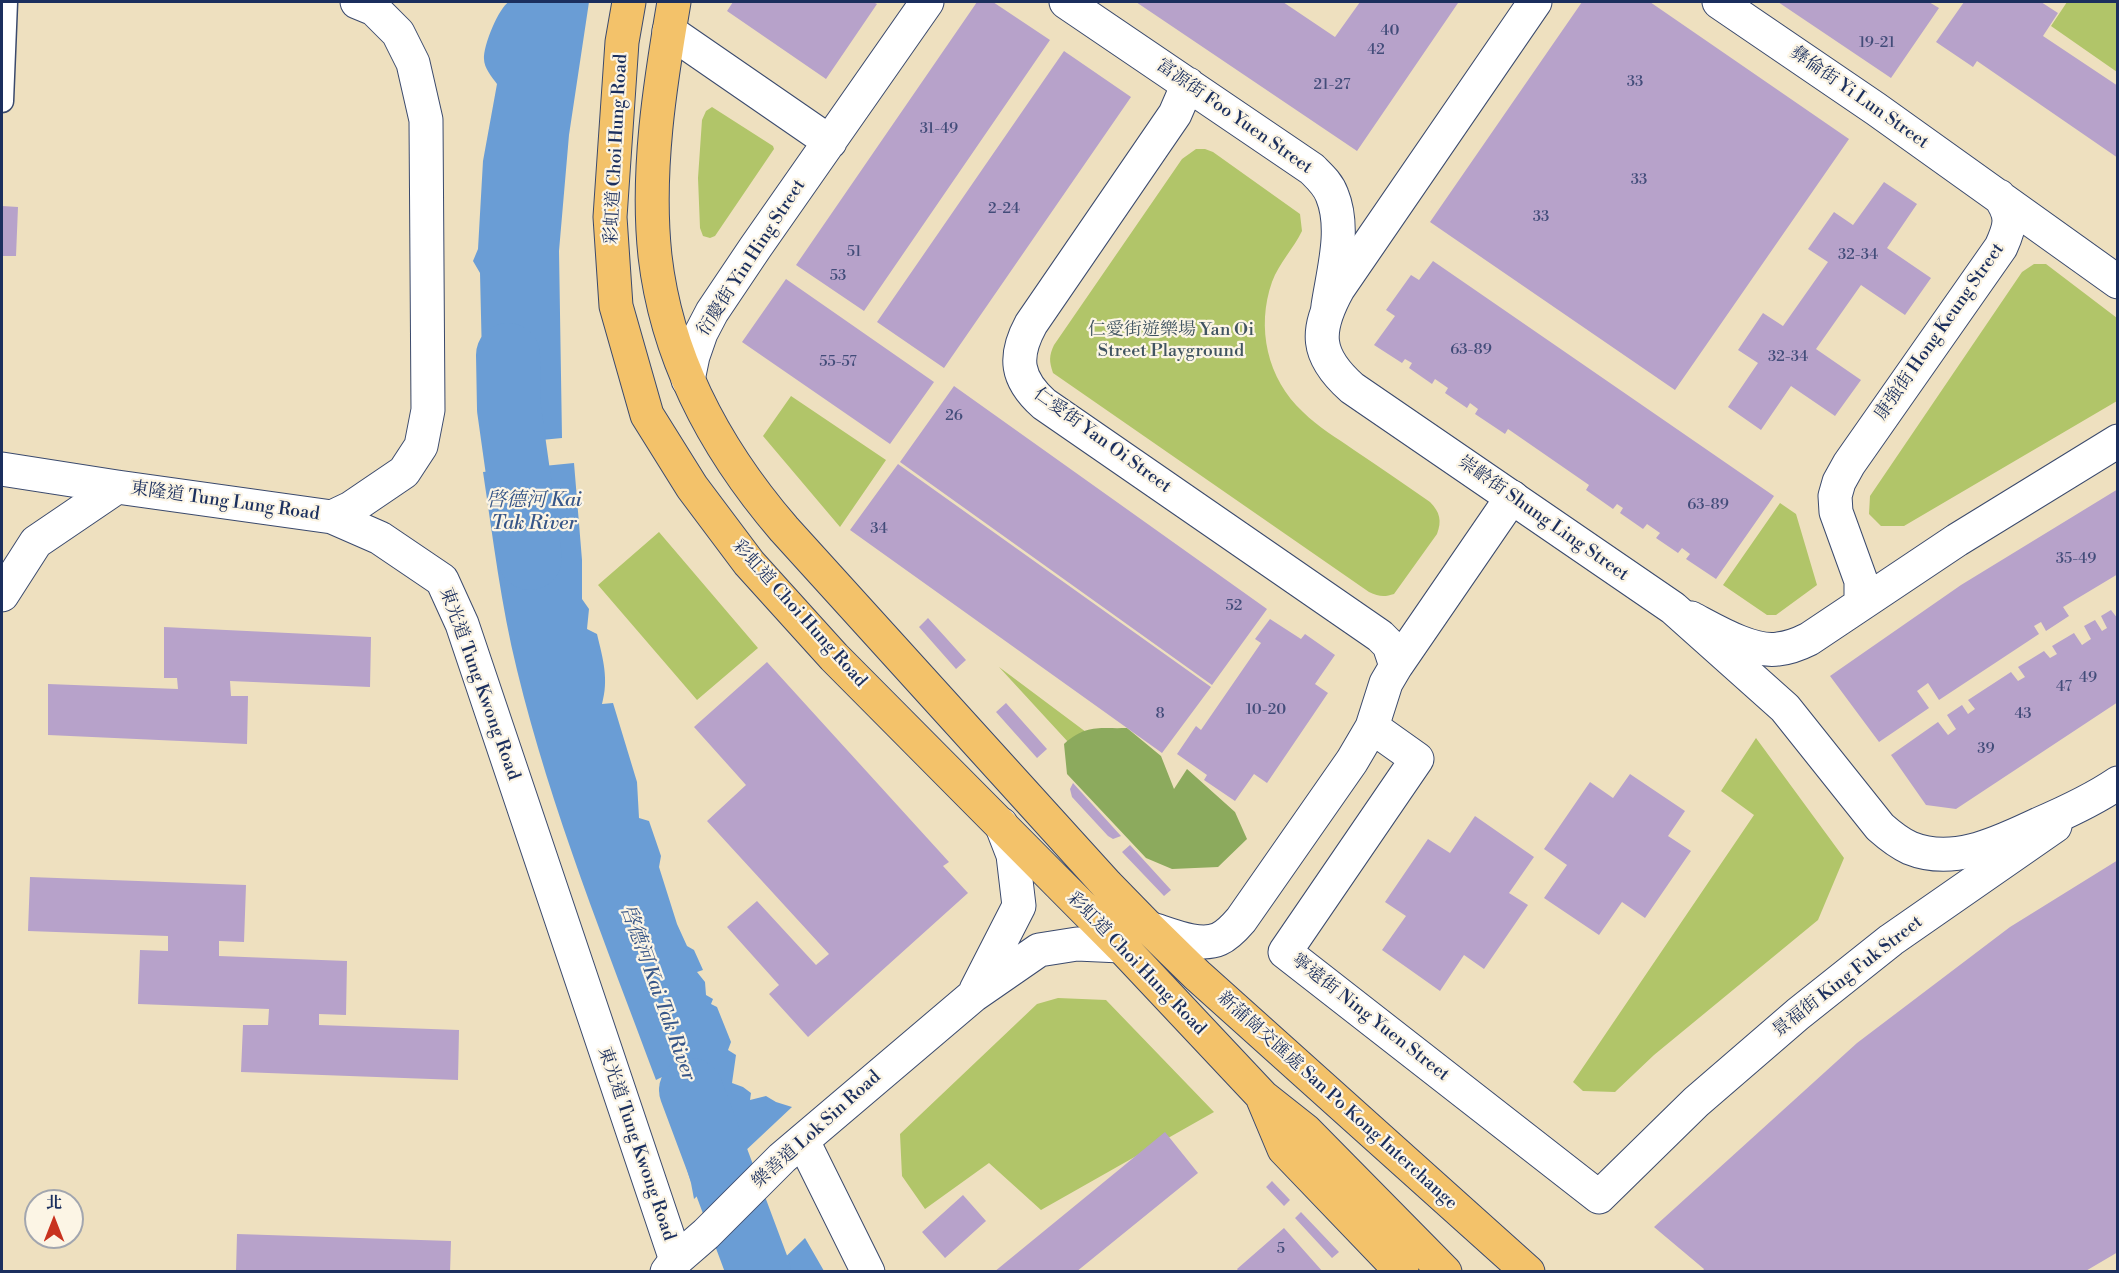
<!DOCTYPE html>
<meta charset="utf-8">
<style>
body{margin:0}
#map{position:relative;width:2119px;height:1273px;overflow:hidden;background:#eee0bf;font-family:"Libre Bodoni","Noto Serif TC",serif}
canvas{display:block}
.frame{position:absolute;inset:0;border:3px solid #1b2f5e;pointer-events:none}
.north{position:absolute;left:24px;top:1189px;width:60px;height:60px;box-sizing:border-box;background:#fcf5e5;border:2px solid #a2a6af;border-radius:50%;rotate:0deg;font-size:16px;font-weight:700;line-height:24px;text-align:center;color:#1b2f5e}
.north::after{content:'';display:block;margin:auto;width:21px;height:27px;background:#c8321e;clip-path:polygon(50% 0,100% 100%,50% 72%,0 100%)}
</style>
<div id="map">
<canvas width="2119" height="1273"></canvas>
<div class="frame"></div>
<div class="north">北</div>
</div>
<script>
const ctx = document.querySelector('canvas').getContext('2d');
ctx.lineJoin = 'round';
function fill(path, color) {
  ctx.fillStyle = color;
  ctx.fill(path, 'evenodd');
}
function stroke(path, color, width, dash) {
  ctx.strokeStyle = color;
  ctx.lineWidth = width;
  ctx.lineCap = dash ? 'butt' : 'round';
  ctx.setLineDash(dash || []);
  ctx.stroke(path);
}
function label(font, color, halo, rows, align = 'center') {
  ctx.font = font + ' "Libre Bodoni","Noto Serif TC",serif';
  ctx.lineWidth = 4.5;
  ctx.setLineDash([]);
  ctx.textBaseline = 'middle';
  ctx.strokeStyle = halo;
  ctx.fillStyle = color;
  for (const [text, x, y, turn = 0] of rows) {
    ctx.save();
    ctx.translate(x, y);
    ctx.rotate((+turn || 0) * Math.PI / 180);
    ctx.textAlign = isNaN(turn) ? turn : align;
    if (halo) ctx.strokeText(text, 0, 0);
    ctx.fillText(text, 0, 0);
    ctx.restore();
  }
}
fill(new Path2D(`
 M2067,2H2117V72L2051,26Z
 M712,107L773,146L774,149L715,236L710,238L703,236L700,228L698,178L702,120L706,111Z
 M1196,149H1205L1213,152L1300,214L1302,231C1294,248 1279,263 1272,282C1256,327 1267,379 1303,412C1318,427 1337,438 1354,450C1380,467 1405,485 1430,502C1440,512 1442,521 1437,534L1394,594C1385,597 1379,597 1369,592L1053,373C1049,361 1049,356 1054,345L1182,159Z
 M2034,264H2046L2117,318V401L1904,526H1881L1869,514L1870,496L2022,272Z
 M791,396L886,460L840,527L763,436Z
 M1780,503L1796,514L1817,585L1776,615H1767L1723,585Z
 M659,532L758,648L697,700L598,585Z
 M999,667L1209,824L1162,844Z
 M1756,738L1844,858L1818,920L1654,1055L1615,1092L1583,1091L1573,1082L1754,815L1721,791Z
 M1058,998L1106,1000L1214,1112L1041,1210L989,1163L925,1209L902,1176L900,1134L1037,1004Z`), '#b1c569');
fill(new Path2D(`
 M1127,728L1161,756L1174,789L1187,769L1235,812L1247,839L1218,867L1172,869L1146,858L1067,774L1064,744C1087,724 1098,729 1127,728Z`), '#8caa5d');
fill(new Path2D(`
 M509,2H589L569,135L559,251L562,438L490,445L486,422L482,358L480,273L473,261L478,249L483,161L497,84C492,77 484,68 484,59C483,46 499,7 509,2Z
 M574,463L582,560V599L589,609L587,629L597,634C603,659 609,679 602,704L613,703L637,782L639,818L649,821L661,856L659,867L677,924L687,946L694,950L703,970L697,972L705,982L706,995L713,999L711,1004L717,1007L731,1042L728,1050L736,1055L732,1083L743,1087L751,1093L750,1100L766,1096L776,1102L792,1107L694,1199L691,1183L675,1129L659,1090L662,1077L656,1080C606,945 551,810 517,670C501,605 493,538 483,472Z
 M805,1238L824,1271H771Z`), '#6a9dd5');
stroke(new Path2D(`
 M508,355L509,409L530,558
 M691,1090L759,1272`), '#6a9dd5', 64);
fill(new Path2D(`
 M733,2H873L877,4L826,79L727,11Z
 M977,2H993L1050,40L864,311L796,265Z
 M1136,2H1283L1335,37L1360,2H1456L1458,3L1357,151Z
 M1582,2H1650L1849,139L1675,390L1430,222Z
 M1778,2H1929L1939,8L1891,78Z
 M1964,2H2041L2058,13L2043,36L2118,86V158L1977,61L1973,67L1936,42Z
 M1064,51L1131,97L944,368L877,322Z
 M1884,182L1917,204L1887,248L1931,278L1905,315L1861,285L1816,349L1861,380L1835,416L1791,386L1761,430L1728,407L1758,363L1738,350L1763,313L1783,326L1828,262L1808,249L1834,212L1853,225Z
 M2,206L18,207L16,256H2Z
 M1433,261L1774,496L1716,579L1686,559L1690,554L1682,548L1678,553L1656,538L1660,533L1647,524L1643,529L1620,513L1623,508L1617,504L1613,509L1586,490L1589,485L1508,429L1505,434L1475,414L1478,409L1470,403L1467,408L1445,393L1448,388L1435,379L1432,384L1409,368L1412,363L1405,359L1402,363L1374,345L1395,316L1386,310L1411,275L1419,280Z
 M786,279L934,382L890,444L742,342Z
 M954,386L1267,609L1212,685L900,462Z
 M898,464L1211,687L1162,753L850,530Z
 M2118,489V574L2063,607L2069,616L2046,631L2041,622L2034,626L2039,634L1939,700L1928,683L1917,691L1929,708L1879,742L1830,676L1961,585Z
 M2111,610L2118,619V702L1956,809L1926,805L1891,755L1938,722L1948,735L1956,729L1947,715L1962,705L1968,714L1975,709L1968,700L2011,672L2018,681L2025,677L2018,667L2044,651L2050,658L2057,654L2052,646L2074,633L2082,645L2091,639L2084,626L2095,620L2102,631L2107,628L2101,616Z
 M928,618L966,660L956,669L919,627Z
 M1270,619L1301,639L1305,634L1335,655L1315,684L1328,693L1267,783L1254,774L1235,801L1204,780L1207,775L1177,754L1196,726L1201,730L1261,643L1255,639Z
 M164,627L371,637L370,687L230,681L231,696H248L247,744L48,735V684L178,689L177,678H164Z
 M767,662L949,862L943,866L968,893L808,1037L769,994L779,985L727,927L757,901L816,965L829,954L707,821L746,785L694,727Z
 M1006,703L1047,749L1037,758L996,712Z
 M1630,774L1685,811L1668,836L1691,851L1645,918L1622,902L1599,935L1544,898L1567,865L1544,849L1590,782L1613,798Z
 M1073,783L1121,836L1113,839L1108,836L1072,797L1070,789Z
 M1475,816L1534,857L1509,893L1528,905L1484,969L1464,955L1440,991L1382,950L1406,916L1385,902L1428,839L1450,853Z
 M1130,845L1171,890L1164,896L1122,852Z
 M2118,860V1252L2084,1272H1702L1704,1269L1654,1227L1857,1043L2010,927Z
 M30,877L246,885L244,942L219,941V956L347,961L346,1015L319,1014V1025L459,1030L458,1080L241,1072L243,1025H268L269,1009L138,1004L140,950L168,951V936L28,931Z
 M1165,1132L1198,1173L1076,1272H994Z
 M1272,1181L1290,1200L1284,1206L1266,1187Z
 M963,1195L986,1221L945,1258L922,1232Z
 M1301,1212L1339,1252L1332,1258L1295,1218Z
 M1284,1228L1323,1272H1239L1237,1269Z
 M237,1234L451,1241L450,1272H236Z`), '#b7a2ca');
const service = new Path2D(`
 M2,101L6,2`);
const minor = new Path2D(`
 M1066,2L1312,169C1320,177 1328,184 1332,195C1346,229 1333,272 1328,306
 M1719,2L1876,109L2118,282
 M669,31L830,142
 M1188,84L1175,114L1031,324C1013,357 1016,379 1044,404L1380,636L1389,645L1396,666
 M688,380L693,356L701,333L712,312L755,248L927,2
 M2,469L117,487L332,517L380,538L442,580L462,624L676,1260
 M332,517L351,508L404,472L421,446L428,410L426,120L413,63L398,33L374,9L357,2
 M2,595L36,542L117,487
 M1861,604V581L1836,512L1835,496L1839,482L1849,464L2001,247C2011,225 2013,216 1999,196
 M1691,618C1714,630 1752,653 1778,649C1789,648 1799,644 1809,639L1957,540L2118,441
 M1372,727L1417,759L1285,952L1599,1197L1696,1102L1798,1014L1891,940L2055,826
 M1149,928C1169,934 1199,948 1219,939C1228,935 1235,927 1241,920L1352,761L1372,727L1386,683L1396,666L1512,497
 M803,1141L868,1272`);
const tertiary = new Path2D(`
 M1535,2L1338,289C1315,331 1315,355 1352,388L1673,608L1785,708L1880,827C1889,835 1899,843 1910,848C1954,866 2000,842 2039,824C2067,812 2093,800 2118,783
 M976,990L1019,906L1013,855L1001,824
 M667,1272L676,1260L706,1234L782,1158L974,995L1039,950L1077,944L1121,946`);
const primary = new Path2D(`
 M629,2L622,42L610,217L616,306L647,415L692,487L749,563L834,657L1121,946L1263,1097L1306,1131L1445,1272
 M674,2C660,84 646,172 655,256C667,360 716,450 784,529L1107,885L1149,928L1197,975L1528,1272
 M1263,1099L1284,1149L1402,1272`);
stroke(service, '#3b4a6d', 25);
stroke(minor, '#3b4a6d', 35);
stroke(tertiary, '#3b4a6d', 35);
stroke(primary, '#3b4a6d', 35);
stroke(service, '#fff', 22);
stroke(minor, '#fff', 33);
stroke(tertiary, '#fff', 33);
stroke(primary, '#f3c26a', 33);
label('15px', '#424c79', null, [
 ["40",1390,31],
 ["19-21",1877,43],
 ["42",1376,50],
 ["33",1635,82],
 ["21-27",1332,85],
 ["31-49",939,129],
 ["33",1639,180],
 ["2-24",1004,209],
 ["33",1541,217],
 ["51",854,252],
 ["32-34",1858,255],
 ["53",838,276],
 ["63-89",1471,350],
 ["32-34",1788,357],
 ["55-57",838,362],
 ["26",954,416],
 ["63-89",1708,505],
 ["34",879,529],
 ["35-49",2076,559],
 ["52",1234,606],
 ["49",2088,678],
 ["47",2064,687],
 ["10-20",1266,710],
 ["8",1160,714],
 ["43",2023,714],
 ["39",1986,749],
 ["5",1281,1249]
]);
label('18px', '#1b2f5e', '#fcf5e5', [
 ["彝倫街 Yi Lun Street",1859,98,35],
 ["富源街 Foo Yuen Street",1234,117,35],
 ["彩虹道 Choi Hung Road",617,149,-87],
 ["衍慶街 Yin Hing Street",752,258,-57],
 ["康強街 Hong Keung Street",1940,332,-55],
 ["仁愛街 Yan Oi Street",1102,441,36],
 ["東隆道 Tung Lung Road",225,502,8],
 ["崇齡街 Shung Ling Street",1543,519,35],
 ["彩虹道 Choi Hung Road",799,614,48],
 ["東光道 Tung Kwong Road",479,684,70],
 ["彩虹道 Choi Hung Road",1136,964,46],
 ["景福街 King Fuk Street",1848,977,-38],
 ["寧遠街 Ning Yuen Street",1370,1018,38],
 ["新蒲崗交匯處 San Po Kong Interchange",1337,1101,42],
 ["樂善道 Lok Sin Road",817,1130,-42],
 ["東光道 Tung Kwong Road",636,1144,71]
]);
label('18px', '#405461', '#fcf5e5', [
 ["仁愛街遊樂場 Yan Oi",1171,331],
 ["Street Playground",1171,352]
]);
label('italic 20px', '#375688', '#fcf5e5', [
 ["啓德河 Kai",534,501],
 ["Tak River",534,524],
 ["啓德河 Kai Tak River",657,993,70]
]);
</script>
